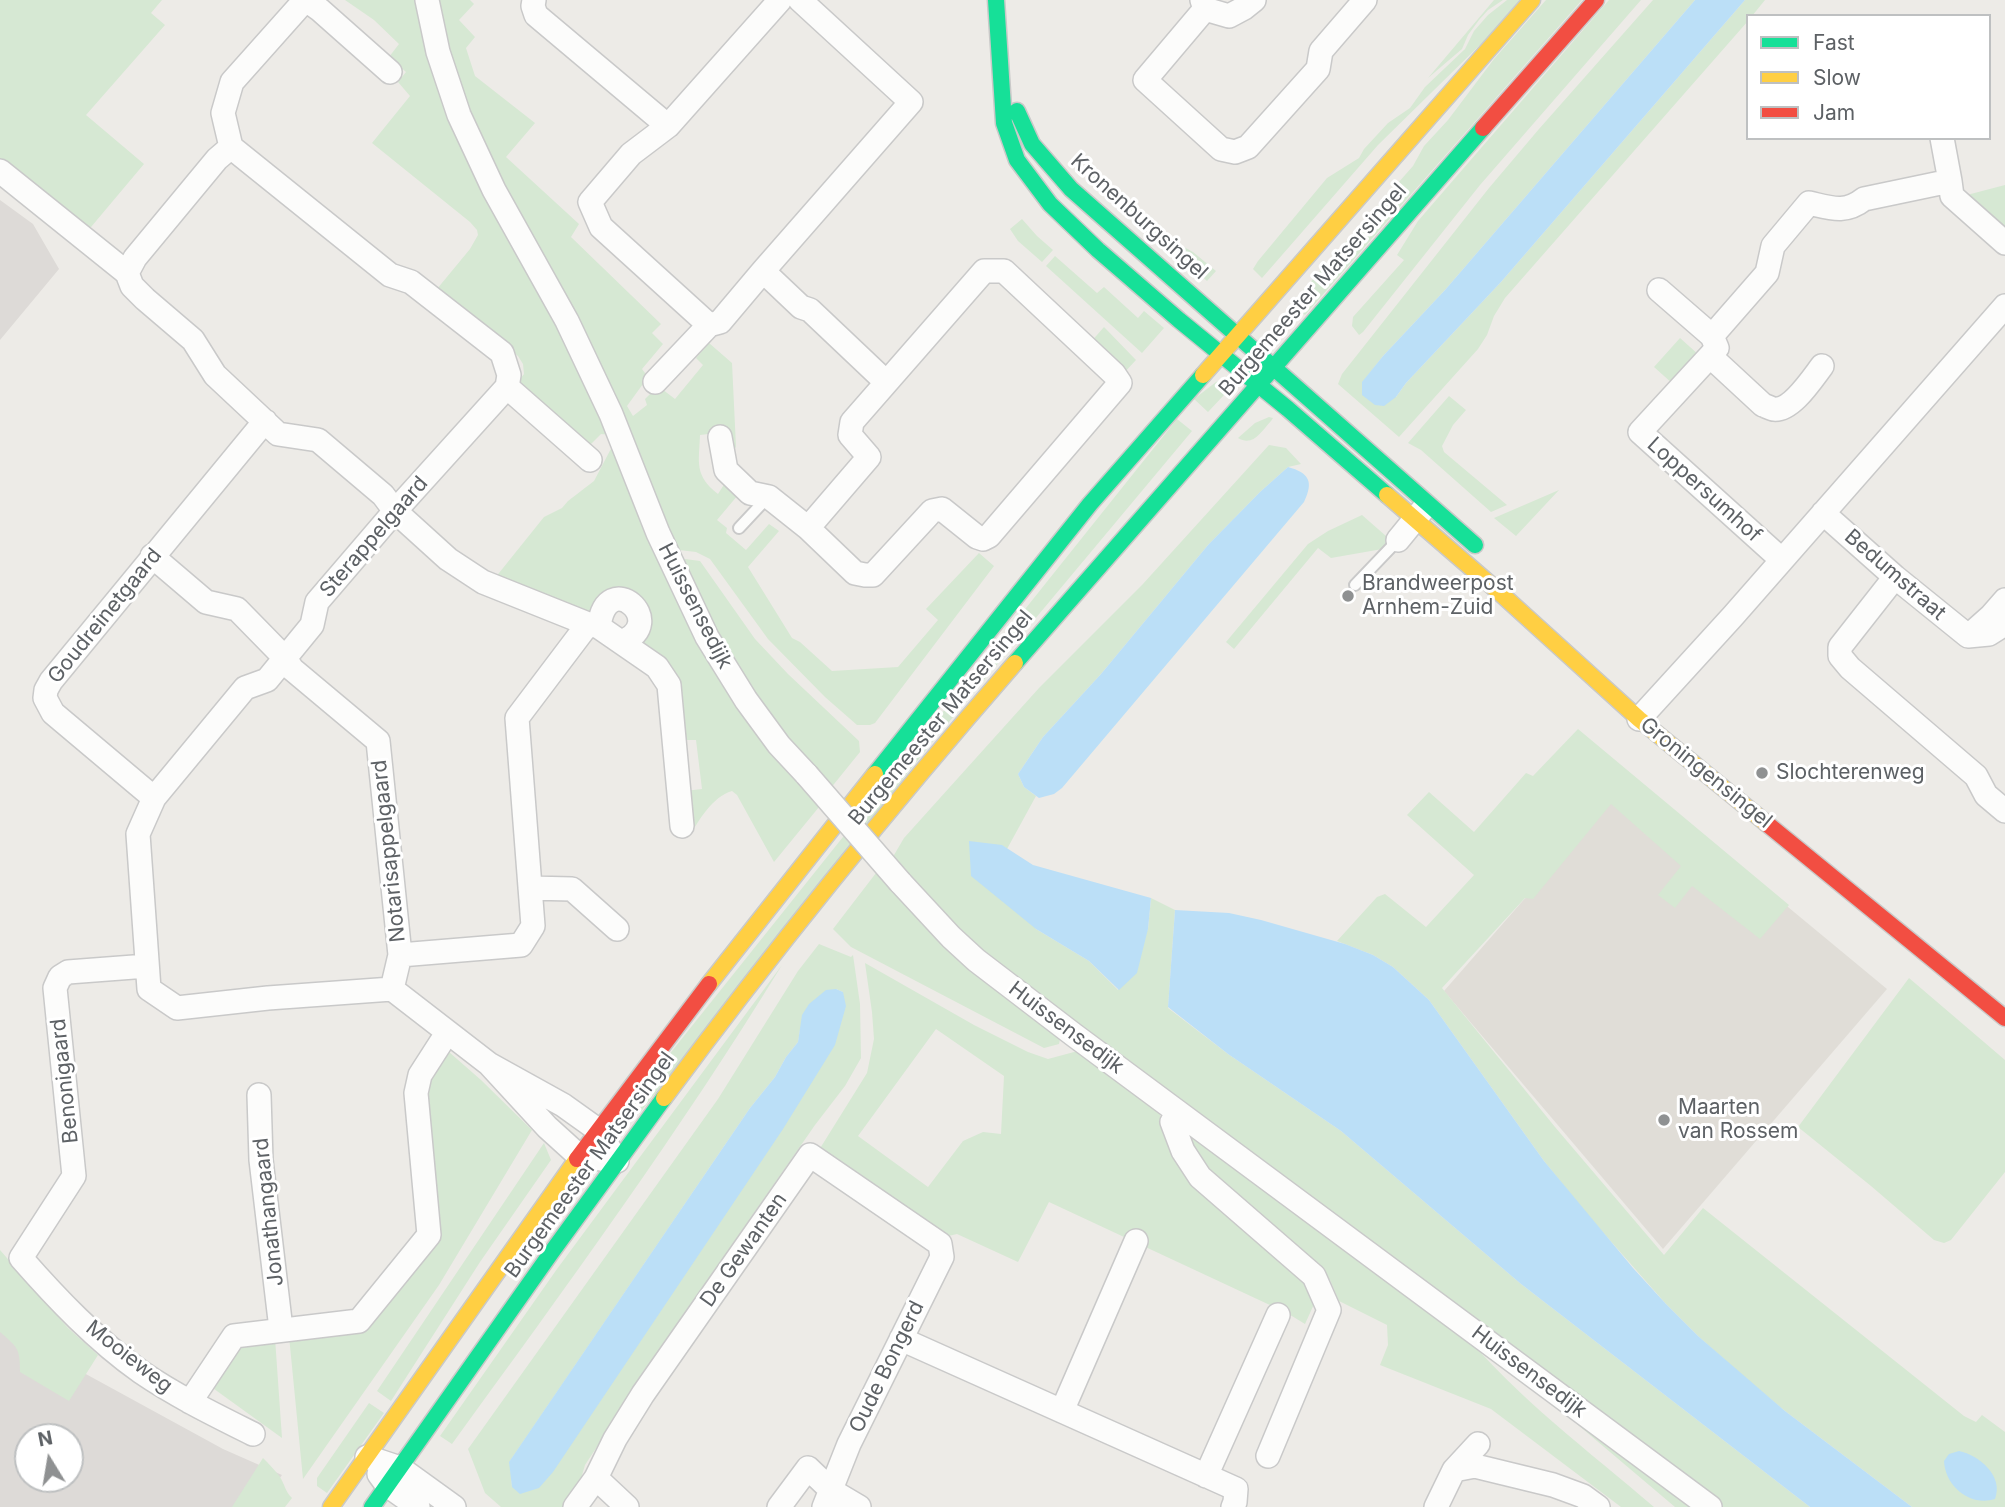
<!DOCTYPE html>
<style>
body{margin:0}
#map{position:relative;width:2005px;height:1507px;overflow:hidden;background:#edebe7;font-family:Inter,sans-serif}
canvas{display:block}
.legend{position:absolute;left:1746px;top:14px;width:245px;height:126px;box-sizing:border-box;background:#fff;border:2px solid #bec0c1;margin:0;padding:9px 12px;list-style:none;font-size:21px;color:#5d6165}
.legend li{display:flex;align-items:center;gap:14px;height:35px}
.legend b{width:35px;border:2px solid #bec0c1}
.north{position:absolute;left:14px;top:1423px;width:70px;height:70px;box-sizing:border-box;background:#fff;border:2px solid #bec0c1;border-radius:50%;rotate:349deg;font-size:19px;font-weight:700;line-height:28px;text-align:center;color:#5d6165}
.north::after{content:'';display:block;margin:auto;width:24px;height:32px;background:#8f9192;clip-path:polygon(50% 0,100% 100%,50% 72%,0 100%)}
</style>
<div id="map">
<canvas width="2005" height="1507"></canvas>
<ul class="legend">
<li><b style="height:9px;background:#16e098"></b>Fast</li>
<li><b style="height:9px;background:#ffcf43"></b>Slow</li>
<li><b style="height:9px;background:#f24e42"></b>Jam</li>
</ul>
<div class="north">N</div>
</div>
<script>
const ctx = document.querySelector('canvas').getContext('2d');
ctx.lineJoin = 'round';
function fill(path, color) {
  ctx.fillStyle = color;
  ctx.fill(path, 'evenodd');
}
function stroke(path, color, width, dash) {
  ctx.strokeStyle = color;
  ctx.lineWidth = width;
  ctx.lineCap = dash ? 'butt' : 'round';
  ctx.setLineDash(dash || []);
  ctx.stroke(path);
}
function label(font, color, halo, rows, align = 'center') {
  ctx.font = font + ' Inter,sans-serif';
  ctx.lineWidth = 6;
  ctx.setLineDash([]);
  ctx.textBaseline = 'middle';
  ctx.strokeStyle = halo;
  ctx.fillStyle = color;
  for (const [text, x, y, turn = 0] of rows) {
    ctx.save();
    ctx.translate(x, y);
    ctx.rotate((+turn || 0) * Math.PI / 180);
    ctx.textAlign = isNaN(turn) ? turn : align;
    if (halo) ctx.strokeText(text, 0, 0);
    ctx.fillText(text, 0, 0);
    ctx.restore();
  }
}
fill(new Path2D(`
 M0,200L33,224L59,269L0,340Z
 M0,1311L73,1367L223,1449L282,1475L259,1507H0ZM28,1437H70V1479H28Z`), '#dddad7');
fill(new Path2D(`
 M1631,777L1887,989L1663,1249L1444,991Z`), '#e0ddd7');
fill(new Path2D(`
 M0,0H162L151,13L165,25L86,115L144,164L86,233L0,162Z
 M345,0H420L549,303L611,435L601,434L587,448L513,388L524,374L523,364L518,356L437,289L470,249L478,235L477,230L470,222L372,143L410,96L398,82L406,72L389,57L399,44L374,20Z
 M433,0H470L474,4L459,20L475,37L466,48L475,76L535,123L506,157L579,224L571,237L661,324L652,333L663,344L642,369L648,377L627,406L633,416L647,405L645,399L658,386L675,399L703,365L696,358L709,343L732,363L736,447L728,455L725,432L700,435C699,463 694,475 718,494L725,483L738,495L717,520L727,528L726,533L746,550L769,524L779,531L748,567L792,638L800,642L832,671L898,667L938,620L926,609L979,553L994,566L875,723L870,725H857L825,697L768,639L710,559L696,552L679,550L669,542L473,130Z
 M1494,0H1503L1488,10L1479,20L1468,35L1462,49L1428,78Z
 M1507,0H1520L1484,41L1378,145L1262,278L1253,269L1258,261L1327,178L1359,158L1364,149L1388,123L1410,108L1425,87L1465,49L1474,31L1488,15Z
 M1546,0H1582L1305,315L1293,303L1299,295L1413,166L1424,146L1448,120L1494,59Z
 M1609,0H1641L1480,185L1363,332L1359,335L1352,326L1353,317L1404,260L1397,255L1418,221Z
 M1653,0H1695L1445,290L1383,356L1362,383L1396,397L1406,383L1501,282L1745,0H1765L1752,16H1748V21L1505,298L1494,316L1487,335L1478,349L1399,437L1338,384L1342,374L1489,188L1539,129Z
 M1086,166L1127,202L1122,206L1082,170Z
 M2005,185V233L1963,196Z
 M1131,206L1173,241L1193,252L1216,271L1207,281L1127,210Z
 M1022,219L1037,236L1053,250L1042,262L1018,241L1010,229Z
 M1055,256L1097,293L1104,287L1138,318L1144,311L1164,328L1142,353L1046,266Z
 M1104,327L1136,360L1123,374L1090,343Z
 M1680,338L1699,355L1673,384L1654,367Z
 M1227,378L1231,381L1224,395L1208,412L1194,399L1216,382Z
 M1449,396L1466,410L1453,425L1442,446L1444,452L1507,505L1491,512L1421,450L1408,443Z
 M1269,417L1273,418L1271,421C1261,432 1253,447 1238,438L1255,423Z
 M1177,419L1192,431L933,741L639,1114L628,1106Z
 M614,443L793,775L819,807L774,862L737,795L732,791C712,797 699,820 689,837L685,791L702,789L696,740H684L679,710L633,640L643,606L593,614L495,578L544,517L562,508L568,501L594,481Z
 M1269,445L1286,448L1301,464L1288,467L1260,492L1208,545L1101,674L1043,737L1018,774L1024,787L1036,796L1007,849L1001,845L1036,929L1089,961L1118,990L1148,929L1151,898L1175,910L1168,1008L1228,1054L1341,1131L1521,1284L1810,1507H1720L1018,986L892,865L894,855L904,838L1039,688L1142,585Z
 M1559,490L1516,536L1494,518Z
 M1362,515L1394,543L1388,548L1331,558L1318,548L1234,649L1226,642L1308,544L1328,531Z
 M685,559L700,561L755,639L788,674L859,741L860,752L830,789L773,727L680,570Z
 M1578,729L1789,905L1760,939L1692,886L1675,908L1658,895L1681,866L1611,804L1533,899L1525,898L1442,988L1555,1127L1664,1255L1703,1208L1964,1416L1976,1422L1982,1415L2005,1432V1507H1912L1785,1411L1745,1378L1698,1336L1666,1304L1585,1212L1544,1161L1429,1000L1393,967L1373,955L1337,941L1377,897L1385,894L1426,927L1474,875L1407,815L1429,792L1474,832L1526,773L1533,776Z
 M876,873L908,904L1061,1034L1059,1044L1044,1048L851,947L833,929Z
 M819,944L851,957L853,955L860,1004L861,1058L845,1086L815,1125L754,1213L667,1340L585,1465L576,1496L569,1507H501L485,1493L468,1449L718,1099L798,971ZM836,989L843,992L512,1487L510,1461L750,1108L775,1077L786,1057L798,1042L800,1030Z
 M865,963L974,1025L1028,1052L1048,1059L1074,1052H1086L1158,1106L1163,1128L1305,1276L1315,1302L1305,1324L1287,1313L1049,1202L1018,1262L957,1234L944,1237L819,1150L867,1073L874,1039L872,1012ZM936,1029L1004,1076L1001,1134L983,1132L963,1141L928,1187L858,1136Z
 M782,965C681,1130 566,1287 452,1444L440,1436L557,1269Z
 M1909,978L2005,1060V1172L1951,1240L1944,1243L1934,1240L1871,1186L1798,1127Z
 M449,1052L481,1080L532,1130L439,1285L303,1479L289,1336L369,1327L437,1240L426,1082L444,1054Z
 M1189,1130L1463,1332C1516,1397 1590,1452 1654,1507H1621L1491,1409L1380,1365L1388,1345L1387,1325L1339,1301L1330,1280L1209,1176L1187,1144Z
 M544,1143L551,1160L480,1262L391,1401L377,1391Z
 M0,1250L68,1328L98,1355L69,1401L20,1372C20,1348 18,1348 0,1332Z
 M275,1338L282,1438L210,1386L243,1341Z
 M1519,1375L1701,1507H1675Z
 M369,1403L384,1413L327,1493L317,1486V1478Z
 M263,1458C269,1464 275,1470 280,1477C285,1485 285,1491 292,1498L285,1507H232Z`), '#d6e8d3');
fill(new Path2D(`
 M1695,0H1745L1501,282L1406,383L1396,397L1384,406L1375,405L1362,395V382L1383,356L1445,290Z
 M1288,467C1309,473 1314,481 1304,502L1062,788L1054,794L1039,798L1024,787L1018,774L1043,737L1101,674L1208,545L1260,492Z
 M969,841L1002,845L1033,865L1151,898L1148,929L1137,973L1119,990L1089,961L1036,929L971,876Z
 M1175,910L1229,913L1261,920L1345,944L1373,955L1393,967L1429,1000L1544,1161L1633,1268L1666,1304L1698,1336L1785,1411L1912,1507H1810L1521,1284L1341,1131L1228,1054L1168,1007Z
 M836,989L843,992L846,1006L835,1045L783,1129L553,1472L539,1488L520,1494L512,1487L509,1462L750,1108L775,1077L786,1057L798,1042L802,1015L809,1004L826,990Z
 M1959,1451C1979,1455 2004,1476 1995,1499C1970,1507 1945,1486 1944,1461L1949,1454Z`), '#bbdff7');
const lane = new Path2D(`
 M739,528L768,497
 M1355,585L1398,540`);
const street = new Path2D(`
 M306,0L320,10L390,72
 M427,0L438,52L459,115L494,190L567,321L611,414L658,533L707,637L746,700L779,745L807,775
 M534,0L533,6L536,15L668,126
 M1202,0L1205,9L1145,80L1221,149L1235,152L1248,147L1318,69L1321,51L1365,0
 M1205,9L1229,16L1244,8L1254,0
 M231,147L390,275L411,282L502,353L509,375L507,387L395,511L317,602L312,625L267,680L245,688L154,798L138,834L149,989L177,1008L268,998L392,989L489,1064L563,1105L598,1130L617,1161L579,1156L547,1127L489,1064
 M231,147L217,159L135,258L127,273L132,286L145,299L193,340L215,375L278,434L318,440L383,495L395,511L448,559L483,582L588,624L599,627L657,667L669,685L682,826
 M231,147L223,113L232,82L305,0
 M0,171L127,273
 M1950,181L1952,196L2005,243
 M763,271L801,307L810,310L886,382
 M1659,290L1712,336
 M709,325L601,227L590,202L631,154L668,126L780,0
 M1710,356L1640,432L1782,560
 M1822,366C1812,379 1791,412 1773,409C1772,409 1764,405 1763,405L1710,356L1717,348L1712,336L1767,273L1773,246L1809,203C1831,208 1845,214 1864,199L1950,181L1942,138
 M655,382L709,325L720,322L763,271L911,102L800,0
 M507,387L590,460
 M720,437L726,470L750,493L769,497L808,528L869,457L850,435L852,422L984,271H1004L1114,374L1120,383L989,536L983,539L977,537L942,509L932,511L873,575H865L855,573L808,528
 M1823,513L1895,577L1968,636L1989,634L2005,624
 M1398,540L1425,507
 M152,556L206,602L237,609L285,658L292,669L378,741L400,955L392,989
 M1895,577L1840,647V656L1850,668L1976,776L1986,795L2005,811
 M599,627C606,565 671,623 621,642
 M1973,632L1991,616L2005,600
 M1639,719L1733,616L2005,306
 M154,798L53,713L45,698L46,690L51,681L265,421
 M900,882L951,937L976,960L1074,1035L1710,1507
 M530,888L572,889L617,929
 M400,955L521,945L533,926L517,718L588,624
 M147,966L68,972L60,977L55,988L74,1176L21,1258C57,1299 96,1340 141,1372C176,1396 215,1415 253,1434
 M259,1095L261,1160L281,1329
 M1178,1113L1172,1122L1183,1151L1200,1177L1314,1276L1329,1310L1268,1456
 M901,1339L1236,1489L1235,1502L1233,1507
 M190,1402L234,1336L359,1321L429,1235L416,1093L420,1075L447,1033
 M1062,1411L1136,1241
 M367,1457L400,1468L454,1507
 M1454,1470L1478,1444
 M379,1474L387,1485L418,1507
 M1206,1476L1278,1315
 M596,1478L627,1507
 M575,1507L596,1478L615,1439L643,1394L810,1155L940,1244L942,1257L849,1444L824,1507
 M779,1507L808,1468L832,1491L859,1507
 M1436,1507L1454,1470L1475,1466L1553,1485L1583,1496L1598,1507`);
const fast = new Path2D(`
 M996,0L1004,123L1017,160L1050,204L1098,250L1179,320L1288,409L1387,495
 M1017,111L1032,144L1071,189L1475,545
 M1015,663L1483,128
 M875,774L1090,504L1203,375
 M372,1507L551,1253L664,1098`);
const slow = new Path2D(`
 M1203,375L1532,0
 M1387,495L1499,592L1639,719L1766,823
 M709,984L875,774
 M664,1098C775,948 893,803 1015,663
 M331,1507L577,1159`);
const jam = new Path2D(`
 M1483,128L1596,0
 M1766,823L2005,1018
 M577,1159L709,984`);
stroke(lane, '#c9c9c9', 14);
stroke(street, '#c9c9c9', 26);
stroke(fast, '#c9c9c8', 19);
stroke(slow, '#c9c9c8', 19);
stroke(jam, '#c9c9c8', 19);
stroke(lane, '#fcfcfb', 10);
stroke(street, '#fcfcfb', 23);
stroke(fast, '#16e098', 16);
stroke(slow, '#ffcf43', 16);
stroke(jam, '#f24e42', 16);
const streetBridge = new Path2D(`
 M807,775L900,882`);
stroke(streetBridge, '#c9c9c9', 26, []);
stroke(streetBridge, '#fcfcfb', 23);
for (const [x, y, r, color] of [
 [1348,596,7,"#8f9192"],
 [1762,773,7,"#8f9192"],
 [1664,1120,7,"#8f9192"]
]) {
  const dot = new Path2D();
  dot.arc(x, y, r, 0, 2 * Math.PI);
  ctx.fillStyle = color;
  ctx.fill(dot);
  stroke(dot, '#fff', 2.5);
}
label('21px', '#5d6165', '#fff', [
 ["Kronenburgsingel",1139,217,42],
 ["Burgemeester Matsersingel",1313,290,-49],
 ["Loppersumhof",1704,490,42],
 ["Sterappelgaard",374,537,-49],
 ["Bedumstraat",1895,575,41],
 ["Huissensedijk",695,606,63],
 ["Goudreinetgaard",105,616,-51],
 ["Burgemeester Matsersingel",941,718,-50],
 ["Groningensingel",1706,773,39],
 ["Notarisappelgaard",389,851,-96],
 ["Huissensedijk",1066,1028,37],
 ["Benonigaard",65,1081,-96],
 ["Burgemeester Matsersingel",590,1165,-54],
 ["Jonathangaard",269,1212,-96],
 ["De Gewanten",744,1250,-55],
 ["Mooieweg",129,1357,38],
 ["Oude Bongerd",887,1367,-64],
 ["Huissensedijk",1529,1372,37]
]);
label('21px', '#5d6165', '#fff', [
 ["Brandweerpost",1362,584],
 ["Arnhem-Zuid",1362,608],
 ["Slochterenweg",1776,773],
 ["Maarten",1678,1108],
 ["van Rossem",1678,1132]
], 'left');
</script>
